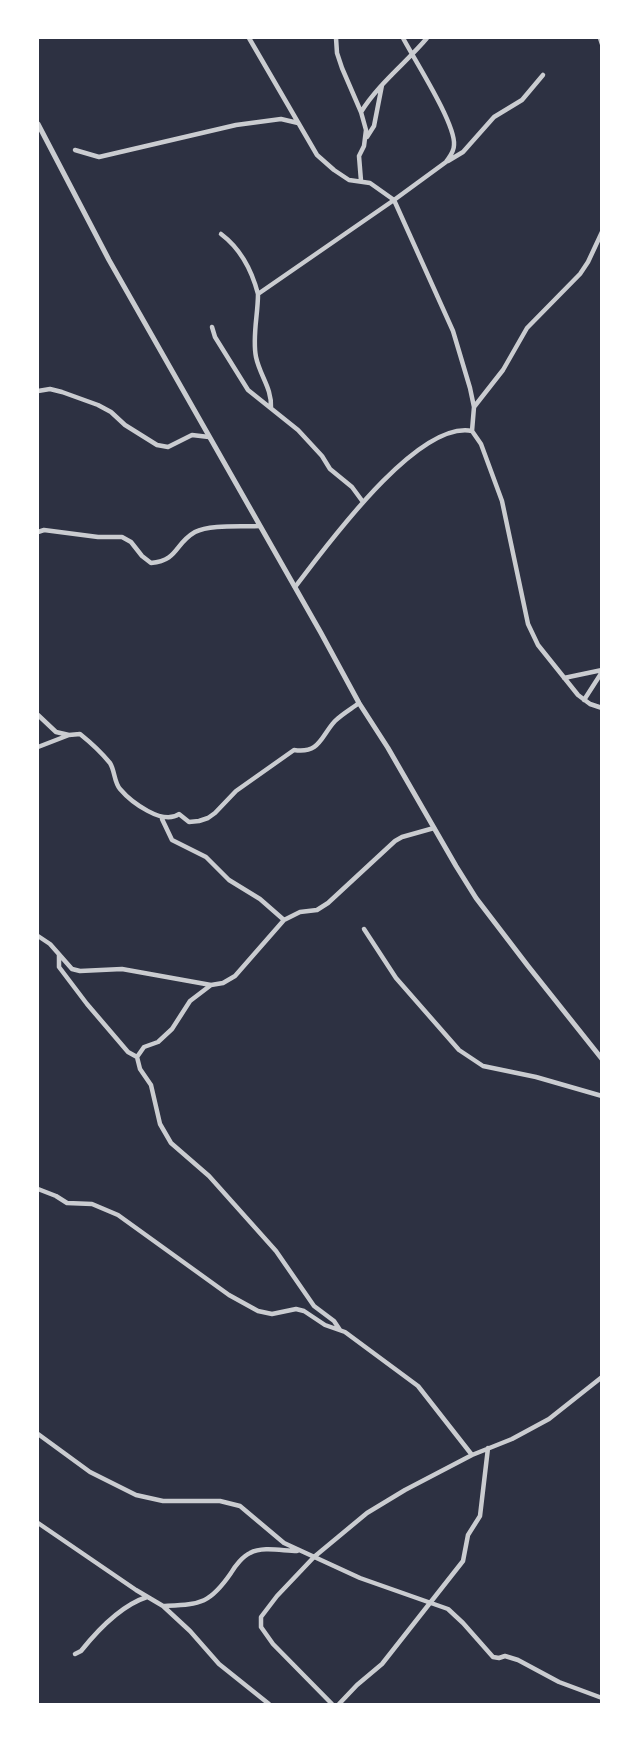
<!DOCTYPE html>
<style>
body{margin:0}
#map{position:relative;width:639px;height:1742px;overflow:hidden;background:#2d3142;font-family:"Varela Round",sans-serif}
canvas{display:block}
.frame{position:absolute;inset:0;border:39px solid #fff;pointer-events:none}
</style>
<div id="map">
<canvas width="639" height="1742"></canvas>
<div class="frame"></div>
</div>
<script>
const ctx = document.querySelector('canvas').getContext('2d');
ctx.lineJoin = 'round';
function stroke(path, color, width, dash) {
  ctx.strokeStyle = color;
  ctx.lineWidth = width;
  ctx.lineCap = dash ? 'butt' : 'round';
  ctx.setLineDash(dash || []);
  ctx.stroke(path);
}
stroke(new Path2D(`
 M249,38L317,155L334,170L349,180L370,183L394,200L453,331L470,388L474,407L472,431L481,444L502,501L528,624L538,645L578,695L590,704L602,708
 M336,38L337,53L342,68L361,112L366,130L364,146L359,156L361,181
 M600,38L602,44
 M361,112C379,83 406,63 427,38
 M367,137L374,126L382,85
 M75,150L99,157L236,125L281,119L298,123
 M448,161L463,152L494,117L522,100L543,75
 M221,234C241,249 252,271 258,294L394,200L446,162C450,156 454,152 454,145C456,124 414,59 403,38
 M258,294C258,315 252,337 256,357C260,376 272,388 271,408
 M212,327L215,337L248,390L298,430L322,456L330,469L352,487L363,502
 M38,391L50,389L62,392L98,405L111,412L125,425L157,445L168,447L192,435L209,437
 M474,407L503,370L527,328L580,274L588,262L602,232
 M38,532L44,530L98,537H122L131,542L142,556L151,563C179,560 174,544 195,532C210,524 242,527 260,526
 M295,587C326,547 417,420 472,431
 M564,678L602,670
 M584,700L602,672
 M38,715L56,732L69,735
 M38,747L69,735L80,734C90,742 101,752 110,763C115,771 114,782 120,789C131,802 163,826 179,814L189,822L199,821L208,818L215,813L236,791L294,750C320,754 321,736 335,721C342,714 351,709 359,703
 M162,819L172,840L206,857L229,880L260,899L284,920
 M364,929L396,978L459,1050L483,1066L536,1077L602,1096
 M38,936L50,944L72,969L80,971L122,969L211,985
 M59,955V967L87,1004L128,1052L137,1057
 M38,1189L56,1196L67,1203L92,1204L118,1215L229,1295L258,1311L272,1314L296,1309L304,1311L325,1325L345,1332L418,1386L472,1455
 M340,1330L334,1321L314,1306L276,1251L209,1176L171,1143L160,1124L151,1085L140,1069L137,1057L144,1047L158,1042L172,1029L190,1001L211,985L223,983L235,976L284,920L300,912L317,910L328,903L395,841L402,837L434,828
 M38,1434L90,1472L136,1495L163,1501H220L240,1506L284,1543L360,1578L448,1609L463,1623L493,1657L499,1658L505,1656L518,1660L559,1682L602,1698
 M38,1523L136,1590L163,1606L190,1631L219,1664L269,1704
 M163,1606C200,1604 209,1605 231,1573C235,1566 243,1556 250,1553C263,1546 283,1551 297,1551
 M75,1654L81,1651C97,1631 122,1605 147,1597
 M332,1704L273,1644L261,1627V1617L277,1596L314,1557L367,1513L405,1490L472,1455L512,1439L549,1419L602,1377
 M339,1704L357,1685L382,1664L463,1561L468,1535L480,1516L488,1448`), '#caccd0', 4.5);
stroke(new Path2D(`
 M38,124L109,260L321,633L359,703L388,748L456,866L476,898L528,966L602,1059`), '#caccd0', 5);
</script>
